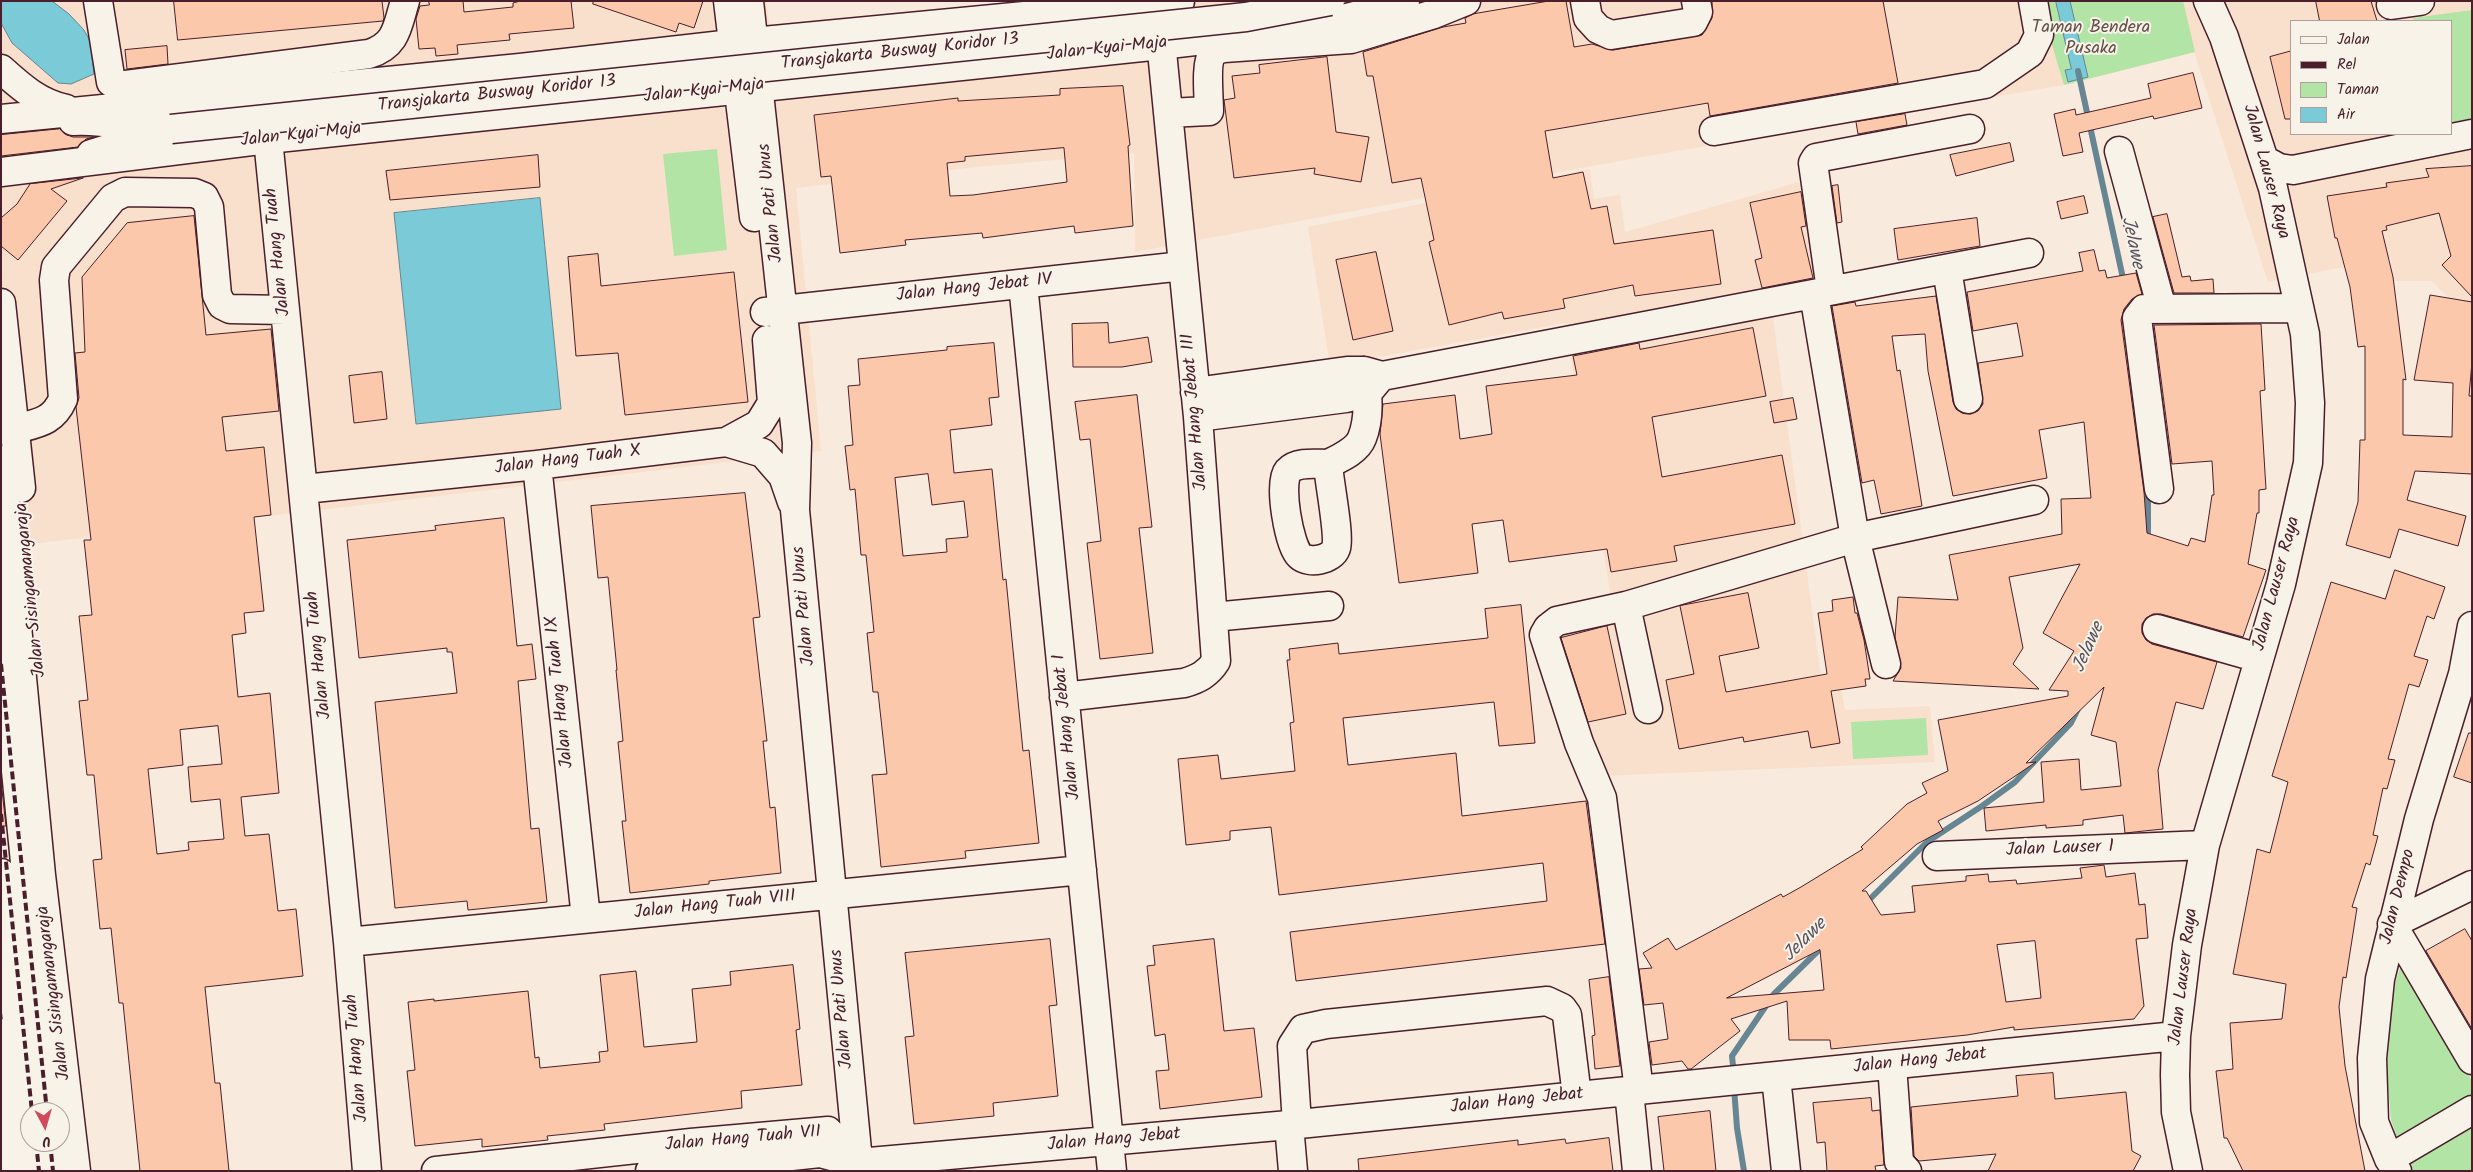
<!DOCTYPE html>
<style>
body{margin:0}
#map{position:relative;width:2473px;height:1172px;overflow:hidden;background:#f8eadc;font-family:Kalam,sans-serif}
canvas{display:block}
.frame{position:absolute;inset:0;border:2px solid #4a1f2b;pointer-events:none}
.legend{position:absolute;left:2290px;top:20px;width:162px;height:115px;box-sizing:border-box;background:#f7f3e8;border:1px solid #b29e9c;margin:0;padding:6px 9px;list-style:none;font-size:15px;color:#4a1f2b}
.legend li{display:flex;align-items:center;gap:10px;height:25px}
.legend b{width:25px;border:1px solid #b29e9c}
.north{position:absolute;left:20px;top:1102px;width:50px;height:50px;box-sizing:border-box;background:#f7f3e8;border:1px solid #b29e9c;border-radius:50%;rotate:174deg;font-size:14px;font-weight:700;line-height:20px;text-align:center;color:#4a1f2b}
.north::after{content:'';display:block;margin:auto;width:18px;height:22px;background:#d1495b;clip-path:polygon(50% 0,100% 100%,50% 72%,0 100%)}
</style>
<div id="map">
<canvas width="2473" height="1172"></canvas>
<div class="frame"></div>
<ul class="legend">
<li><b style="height:6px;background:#f7f3e8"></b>Jalan</li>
<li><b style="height:6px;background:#4a1f2b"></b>Rel</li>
<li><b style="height:14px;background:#b1e4a5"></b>Taman</li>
<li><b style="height:14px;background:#7bcad8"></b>Air</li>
</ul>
<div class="north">U</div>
</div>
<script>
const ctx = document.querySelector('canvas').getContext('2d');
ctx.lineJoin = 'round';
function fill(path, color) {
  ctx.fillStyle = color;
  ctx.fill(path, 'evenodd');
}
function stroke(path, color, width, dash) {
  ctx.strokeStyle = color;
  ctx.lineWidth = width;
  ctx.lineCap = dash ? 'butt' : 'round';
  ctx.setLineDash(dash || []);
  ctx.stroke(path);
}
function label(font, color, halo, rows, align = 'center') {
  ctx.font = font + ' Kalam,sans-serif';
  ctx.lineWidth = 4;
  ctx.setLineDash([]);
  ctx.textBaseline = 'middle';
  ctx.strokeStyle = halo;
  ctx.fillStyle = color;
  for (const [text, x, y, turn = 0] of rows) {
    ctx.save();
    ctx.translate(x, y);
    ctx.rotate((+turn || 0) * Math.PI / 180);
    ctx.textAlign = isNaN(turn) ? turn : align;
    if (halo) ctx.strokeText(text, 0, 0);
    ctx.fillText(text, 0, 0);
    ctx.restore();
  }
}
fill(new Path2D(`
 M1,1H766L770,27L1024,9L1023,1H2472V319L2431,281H2393L2391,258L2268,282L2194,52L2064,85L1636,158L1135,252L1134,153L976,167L796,188L821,451L39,543L1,544ZM2292,21H2452V134H2292Z
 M1590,169L1594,199L1620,195L1625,232L1799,182L1821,283L1770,295L1821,677L1839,676L1845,710L1930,706L1935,762L1601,776L1549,630L1614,615L1565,323L1330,366L1308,227Z`), '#f9e0cd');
fill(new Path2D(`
 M2039,1H2183L2195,52L2064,85Z
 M2472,10V119L2452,124V21H2415L2413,18Z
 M717,149L727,250L674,256L663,154Z
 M1926,718L1928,755L1853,759L1851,722Z
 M2402,962L2472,1081V1171H2411L2407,1166L2391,1120L2386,1061L2395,983Z`), '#b1e4a5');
const water = new Path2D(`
 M1,1H52L69,14L84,30L91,43L94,74L71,84L58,83L12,43L1,23Z
 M2056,1H2070L2088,77L2068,82L2065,70L2071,69Z
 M540,198L561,409L416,424L394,213Z`);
fill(water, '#7bcad8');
stroke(water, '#678693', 1);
stroke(new Path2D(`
 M2078,71L2124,283
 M2148,491V541
 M1866,903L1927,842L1982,806L2015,782L2071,723L2078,709
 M1734,1075L1732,1056L1774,994L1823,946
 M1734,1087L1737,1128L1744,1171`), '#678693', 6);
const building = new Path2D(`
 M174,1H382L384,18L383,21L178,40Z
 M429,1H463L464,12L513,7V3L520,1H571L574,28L509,34L510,40L457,45L458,54L436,56L435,48L419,49L416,19L420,6L429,5Z
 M594,1H703L694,28L679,23L676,32L593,4Z
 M1549,1H1566L1574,47L1592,44L1613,50L1702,35L1712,18V1H1883L1898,83L1710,116L1708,103L1545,131L1553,178L1583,172L1591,209L1607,206L1614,244L1713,230L1721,284L1635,296L1633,285L1563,299L1565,308L1504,319L1502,312L1449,325L1429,242L1434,240L1421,178L1392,183L1373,76H1367L1363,52L1443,27L1466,23L1465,18L1473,14Z
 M2316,1H2371L2377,21H2320Z
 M167,46L168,64L127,69L125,50Z
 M2292,51V119H2285L2270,57Z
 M1327,57L1336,132L1369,137L1361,182L1314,174L1315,168L1234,178L1224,100L1235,98L1232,76L1260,73L1259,65Z
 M2193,73L2202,108L2154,119L2153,116L2079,133L2083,152L2063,156L2054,114L2075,109L2076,115L2151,98L2148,84Z
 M1123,86L1130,145L1128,146L1133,226L1075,233L1074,226L983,238L982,233L905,240L906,245L840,253L831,176L821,177L814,115L958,98V101L1060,95V89ZM1064,148L1067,182L973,195L950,196L947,163L965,161V157Z
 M1905,114L1907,125L1858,134L1856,122Z
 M60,129L65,134L73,137H94L86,139L78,147L1,156V135Z
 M2010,143L2014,161L1956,176L1950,155Z
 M538,155L540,187L390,200L386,171Z
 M2472,166V297L2442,265L2451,256L2439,213L2386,226L2387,230L2382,231L2393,277L2406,380L2403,379V435L2452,437L2453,383L2414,380L2430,295L2472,302V362L2469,396H2472V474L2415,471L2407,500L2466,516L2458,546L2399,529L2390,558L2346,545L2358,502L2360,440H2365V346L2358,347L2350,287L2337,238H2335L2327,196L2387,187L2386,183L2429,177L2426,169Z
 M83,178L51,189L67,201L18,260L1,246V218L17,204L30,184Z
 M1838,185L1842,222L1837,223L1832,186Z
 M1801,192L1806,226L1801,227L1813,278L1762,288L1755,260L1762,258L1750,203Z
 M2084,196L2088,213L2061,219L2057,202Z
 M2167,214L2182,277L2190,276L2191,281L2213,279L2214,293H2174L2153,217Z
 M194,216L206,335L271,329L279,411L222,417L226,451L264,447L271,515L254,517L264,611L244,613L246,633L232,635L238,697L270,693L279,793L241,797L245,836L269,834L278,911L296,909L303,976L205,987L215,1083H220L229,1171H140L123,1003H119L111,928L100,929L93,860L102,859L94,775H87L79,701L88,700L79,616L92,615L84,540H91L76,407L79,398L75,353L85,352L82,277L127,223ZM218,726L222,764L188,767L191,802L220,799L224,839L188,842L189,850L157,854L148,769L183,765L180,730Z
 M1977,218L1980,246L1898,260L1894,229Z
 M2094,250L2099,271L2105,270L2107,278L2136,273L2142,294L2132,299L2124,309L2121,320L2144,492L2147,533L2188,546L2191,538L2205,542L2212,495H2214L2212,461L2172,464L2154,325L2261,324L2265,390L2260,391L2266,489L2259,490V513H2257L2248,564L2266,570L2243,637L2161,614H2153L2146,618L2142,624V633L2146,640L2152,644L2217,662L2203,709L2176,702L2158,770L2163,829L2125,833L2123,815L2083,820V825L2046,828V825L1986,831L1984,808L2044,802L2041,762L2079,759L2081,790L2121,786L2116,742L2091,735L2104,687L2026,763L2036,762L1978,801L1938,821L1943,830L1917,844L1862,891H1866L1881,915L1915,912L1912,886L1966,881V876L1988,874L1989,882L2016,880L2017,884L2082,878L2080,868L2104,865L2106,877L2135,873L2139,905L2145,904L2148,938L2136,939L2144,1006L2134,1019L2014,1030V1027L1967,1035L1831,1049L1830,1040H1789L1787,1001L1731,1019L1740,1031L1691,1069H1688L1682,1061L1652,1065L1649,1042L1668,1039L1663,1003L1644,1005L1639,969L1652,968L1643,953L1668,938L1676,950L1781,894L1783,897L1801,887L1863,849L1861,847L1907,804L1927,793L1922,783L1948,771L1938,720L2068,696V691L2049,690L2074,651L2043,633L2080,564L2009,577L2023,648L2013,664L2039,689L1893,681L1901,668L1895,637L1898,597L1958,600L1949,555L2062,534L2061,499L2091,498L2084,422L2039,430L2047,478L1953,496L1928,371L1925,334L1892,336L1897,371L1900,370L1922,506L1881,514L1874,480L1862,483L1832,306L1855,302L1856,306L1936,296L1953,402L1956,409L1962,413L1971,414L1978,411L1983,404L1978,363L2023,356L2017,323L1973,331L1967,292L2083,271L2079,253ZM2035,941L2041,998L2006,1002L1997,945ZM1820,950L1824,990L1727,998Z
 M1376,252L1393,331L1353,340L1336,260Z
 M598,254L601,286L734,272L748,402L625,415L618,353L576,356L568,257Z
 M1108,323L1109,343L1148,337L1152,362L1122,367H1073L1072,324Z
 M1753,328L1766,396L1652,417L1662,477L1782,455L1795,524L1674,546L1677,561L1611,572L1607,549L1509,562L1503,520L1472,524L1478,573L1399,583L1380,434L1383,404L1455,395L1460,439L1492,434L1486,386L1577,375L1573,356L1639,343L1640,349Z
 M994,343L999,397L989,398L992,425L950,430L954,473L992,469L1003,580L1006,579L1023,751L1029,750L1039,843L965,851L966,858L881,867L872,775L887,774L878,692H873L867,633L874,632L866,555H861L855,489L850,490L845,446L853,445L848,386L860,385L858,359L947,350V347ZM928,474L932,505L964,501L968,537L946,539L947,552L903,556L895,478Z
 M382,372L387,419L354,423L349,376Z
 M1137,395L1152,527L1139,528L1153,653L1100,659L1087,543L1101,541L1090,439L1080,440L1075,402Z
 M1793,398L1797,419L1774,423L1770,402Z
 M745,493L760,617L753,618L767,741H763L770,808L775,807L781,873L709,881V884L630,893L622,821H626L618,742L623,741L616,670H617L608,577L598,578L591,506Z
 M504,518L517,646L532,644L536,679L518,681L531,829L539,828L547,902L468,910L467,901L395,908L375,702L457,693L452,652H447V648L359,658L347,540L436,530L435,526Z
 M2395,570L2445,587L2434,619L2427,616L2414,656L2428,660L2419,687L2409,684L2388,759L2395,760L2387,789L2383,788L2373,835L2378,836L2370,865L2366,863L2352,907L2357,908L2346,978L2343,977L2339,1007L2345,1066L2365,1171H2243L2227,1138H2224L2216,1071L2233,1069L2230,1023L2282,1019L2286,984L2233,974L2257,849L2270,853L2288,782L2272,776L2331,582L2385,599Z
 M1748,593L1759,648L1719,656L1726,692L1827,674L1818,613L1833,611L1832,600L1853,597L1855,613H1857L1864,640L1870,679H1865L1866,686L1831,691L1840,743L1811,748L1808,731L1744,742L1743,737L1679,749L1666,680L1694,674L1680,606Z
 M1521,605L1535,743L1499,746L1494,702L1343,718L1348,765L1456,753L1462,816L1586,801L1605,944L1296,981L1290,932L1547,901L1543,863L1279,895L1271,827L1230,831V840L1186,845L1178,759L1218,755L1221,779L1295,771L1290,723L1294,722L1287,660H1290L1289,649L1338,643L1339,654L1488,638L1485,609Z
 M1607,626L1626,714L1588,722L1561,638Z
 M2469,733H2472V783L2454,777Z
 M1,781L6,826H1Z
 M2465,929L2472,941V1029L2426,951Z
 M1050,939L1057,1005L1049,1006L1058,1096L993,1103L994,1116L914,1124L905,1037L914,1036L905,953Z
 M1214,939L1224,1031L1254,1028L1262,1097L1160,1109L1156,1071L1169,1070L1165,1034L1155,1036L1147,966L1155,965L1153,946Z
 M793,965L800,1029L796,1030L802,1085L741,1091L742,1108L604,1124L605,1130L547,1136L548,1140L482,1147V1139L415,1146L407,1071L415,1070L408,1002L434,999V1001L528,991L535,1058L539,1057L540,1068L600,1062L599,1052L608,1051L600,975L636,971L644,1047L697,1042L692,989L731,985L730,972Z
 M1609,977L1620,1066L1595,1069L1592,1036L1595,1035L1589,980Z
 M2053,1073L2055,1099L2126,1092L2132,1151L2141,1156L2133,1171H1988L1996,1154L1919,1161L1914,1156L1911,1107L2018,1096L2016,1076Z
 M1871,1098L1872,1111L1880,1110L1884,1165L1875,1166L1876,1171H1827L1825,1142L1817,1143L1813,1103Z
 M1710,1111L1716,1171H1664L1658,1117Z
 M1609,1138L1613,1171H1359L1358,1159L1518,1140V1145L1565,1139L1566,1143Z`);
fill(building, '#fbc8ab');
stroke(building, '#4a1f2b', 1);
const minor = new Path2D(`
 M98,1L111,82L118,86L369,54C397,45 397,27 405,1
 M728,1L754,217
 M749,1L797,443L795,510L859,1171
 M1585,1L1588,18L1598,29L1611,35L1693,22L1698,12L1696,1
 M2391,5L2420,1
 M1168,113L1209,111C1209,98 1205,62 1213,53C1215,50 1220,49 1224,48L1351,39L1434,14L1466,1
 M73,121C103,119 131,127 160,128
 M1714,131L1985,84L2030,53L2039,35L2033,1
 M268,139L348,942L367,1171
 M2119,151L2162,309
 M91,154L171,129
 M2266,161L2279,168L2293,170L2472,134
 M1947,269L1968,399
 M1023,284L1112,1171
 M1831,290L1813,163L1816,158L1970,129
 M1814,294L1855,538L1886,664
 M765,312L1183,266
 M1195,392L1347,371H1364L1382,376L2029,253
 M1198,417L1346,398L1368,392L1378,380
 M16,429C38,423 53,422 63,399L54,280L56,267L113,198L125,192L194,193L204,197L209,207L217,295L222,305L230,309L285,310
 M726,442L759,424L772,403L767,340
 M1328,464C1317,464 1297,461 1288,471C1278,483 1289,546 1300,556C1309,564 1332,560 1336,548C1340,535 1329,482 1328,464C1340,458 1357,451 1362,438C1370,418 1368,392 1364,371
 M537,465L586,918
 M304,489L537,465L726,442L763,453L783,476L792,502
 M2159,489L2137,318L2144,309L2299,308
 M1626,606L1648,709
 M1213,617L1329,606
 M1,619L29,903L52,1112
 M2157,629L2259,658
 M1064,697L1184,683C1198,679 1208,674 1216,661L1198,417L1159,21
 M1937,856L2205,845
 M1,873L30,1141
 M2472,885L2392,924L2472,1060
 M348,942L1082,870
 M1892,1065L1899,1162L1907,1171
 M1776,1077L1786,1171
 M1639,1090L1602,798L1579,743L1544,635L1548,628L1557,621L1626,606L1855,538L2034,500
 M1629,1091L1637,1171
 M1297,1124L1292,1046L1303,1029L1326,1024L1547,1001L1562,1008L1567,1015L1577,1096
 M1289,1125L1293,1171
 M30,1142L33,1171
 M55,1142L58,1171
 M2389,1159L2472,1110
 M436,1171L691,1143L828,1131L858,1163
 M650,1171L820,1153L858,1163L1289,1125L2176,1036
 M2188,1171L2176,1112L2175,1075L2176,1036L2187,945L2205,845L2281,584L2308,463L2310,403L2305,334L2273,188L2224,37L2208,1
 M2397,1171L2389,1159L2374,1122L2372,1058L2380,979L2419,819L2463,674L2472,626`);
const major = new Path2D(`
 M1,69C22,88 39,103 66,109
 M1,119L520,68L732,44L1180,1
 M1,172L268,139L1161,45C1242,35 1327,29 1405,1
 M1,303L21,488
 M1,460L41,875L76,1171
 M1,1033L16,1171`);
stroke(minor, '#4a1f2b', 31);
stroke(major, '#4a1f2b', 31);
stroke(minor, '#f7f3e8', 28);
stroke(major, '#f7f3e8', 28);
stroke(new Path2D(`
 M1,664L47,1112
 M1,814L32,1112
 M36,1142L39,1171
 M50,1142L53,1171`), '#4a1f2b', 4, [8, 4]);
const minorBridge = new Path2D(`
 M171,129L1246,17L1330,1`);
stroke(minorBridge, '#4a1f2b', 31, []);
stroke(minorBridge, '#f7f3e8', 28);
label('18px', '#64504a', '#f7f3e8', [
 ["Taman Bendera",2091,29],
 ["Pusaka",2091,50]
]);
label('18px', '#4a1f2b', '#f7f3e8', [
 ["Jalan Kyai Maja",1107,50,-6],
 ["Transjakarta Busway Koridor 13",900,53,-6],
 ["Jalan Kyai Maja",704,92,-6],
 ["Transjakarta Busway Koridor 13",497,95,-6],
 ["Jalan Kyai Maja",301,136,-6],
 ["Jalan Lauser Raya",2265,172,75],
 ["Jalan Pati Unus",772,203,-96],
 ["Jalan Hang Tuah",279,252,-96],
 ["Jalan Hang Jebat IV",974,289,-6],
 ["Jalan Hang Jebat III",1196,412,-95],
 ["Jalan Hang Tuah X",568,461,-7],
 ["Jalan Lauser Raya",2278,584,-75],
 ["Jalan Sisingamangaraja",32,590,-96],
 ["Jalan Pati Unus",805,606,-95],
 ["Jalan Hang Tuah",320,655,-96],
 ["Jalan Hang Tuah IX",561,692,-96],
 ["Jalan Hang Jebat I",1068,727,-96],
 ["Jalan Lauser 1",2060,850,-2],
 ["Jalan Dempo",2399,897,-76],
 ["Jalan Hang Tuah VIII",715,906,-6],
 ["Jalan Lauser Raya",2185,977,-83],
 ["Jalan Sisingamangaraja",55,993,-97],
 ["Jalan Pati Unus",843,1009,-95],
 ["Jalan Hang Tuah",358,1058,-95],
 ["Jalan Hang Jebat",1920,1062,-6],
 ["Jalan Hang Jebat",1517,1102,-6],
 ["Jalan Hang Tuah VII",743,1140,-5],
 ["Jalan Hang Jebat",1114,1141,-5]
]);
label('italic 19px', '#59525f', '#f7f3e8', [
 ["Jelawe",2131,243,78],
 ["Jelawe",2090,648,-66],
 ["Jelawe",1806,941,-45]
]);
</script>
